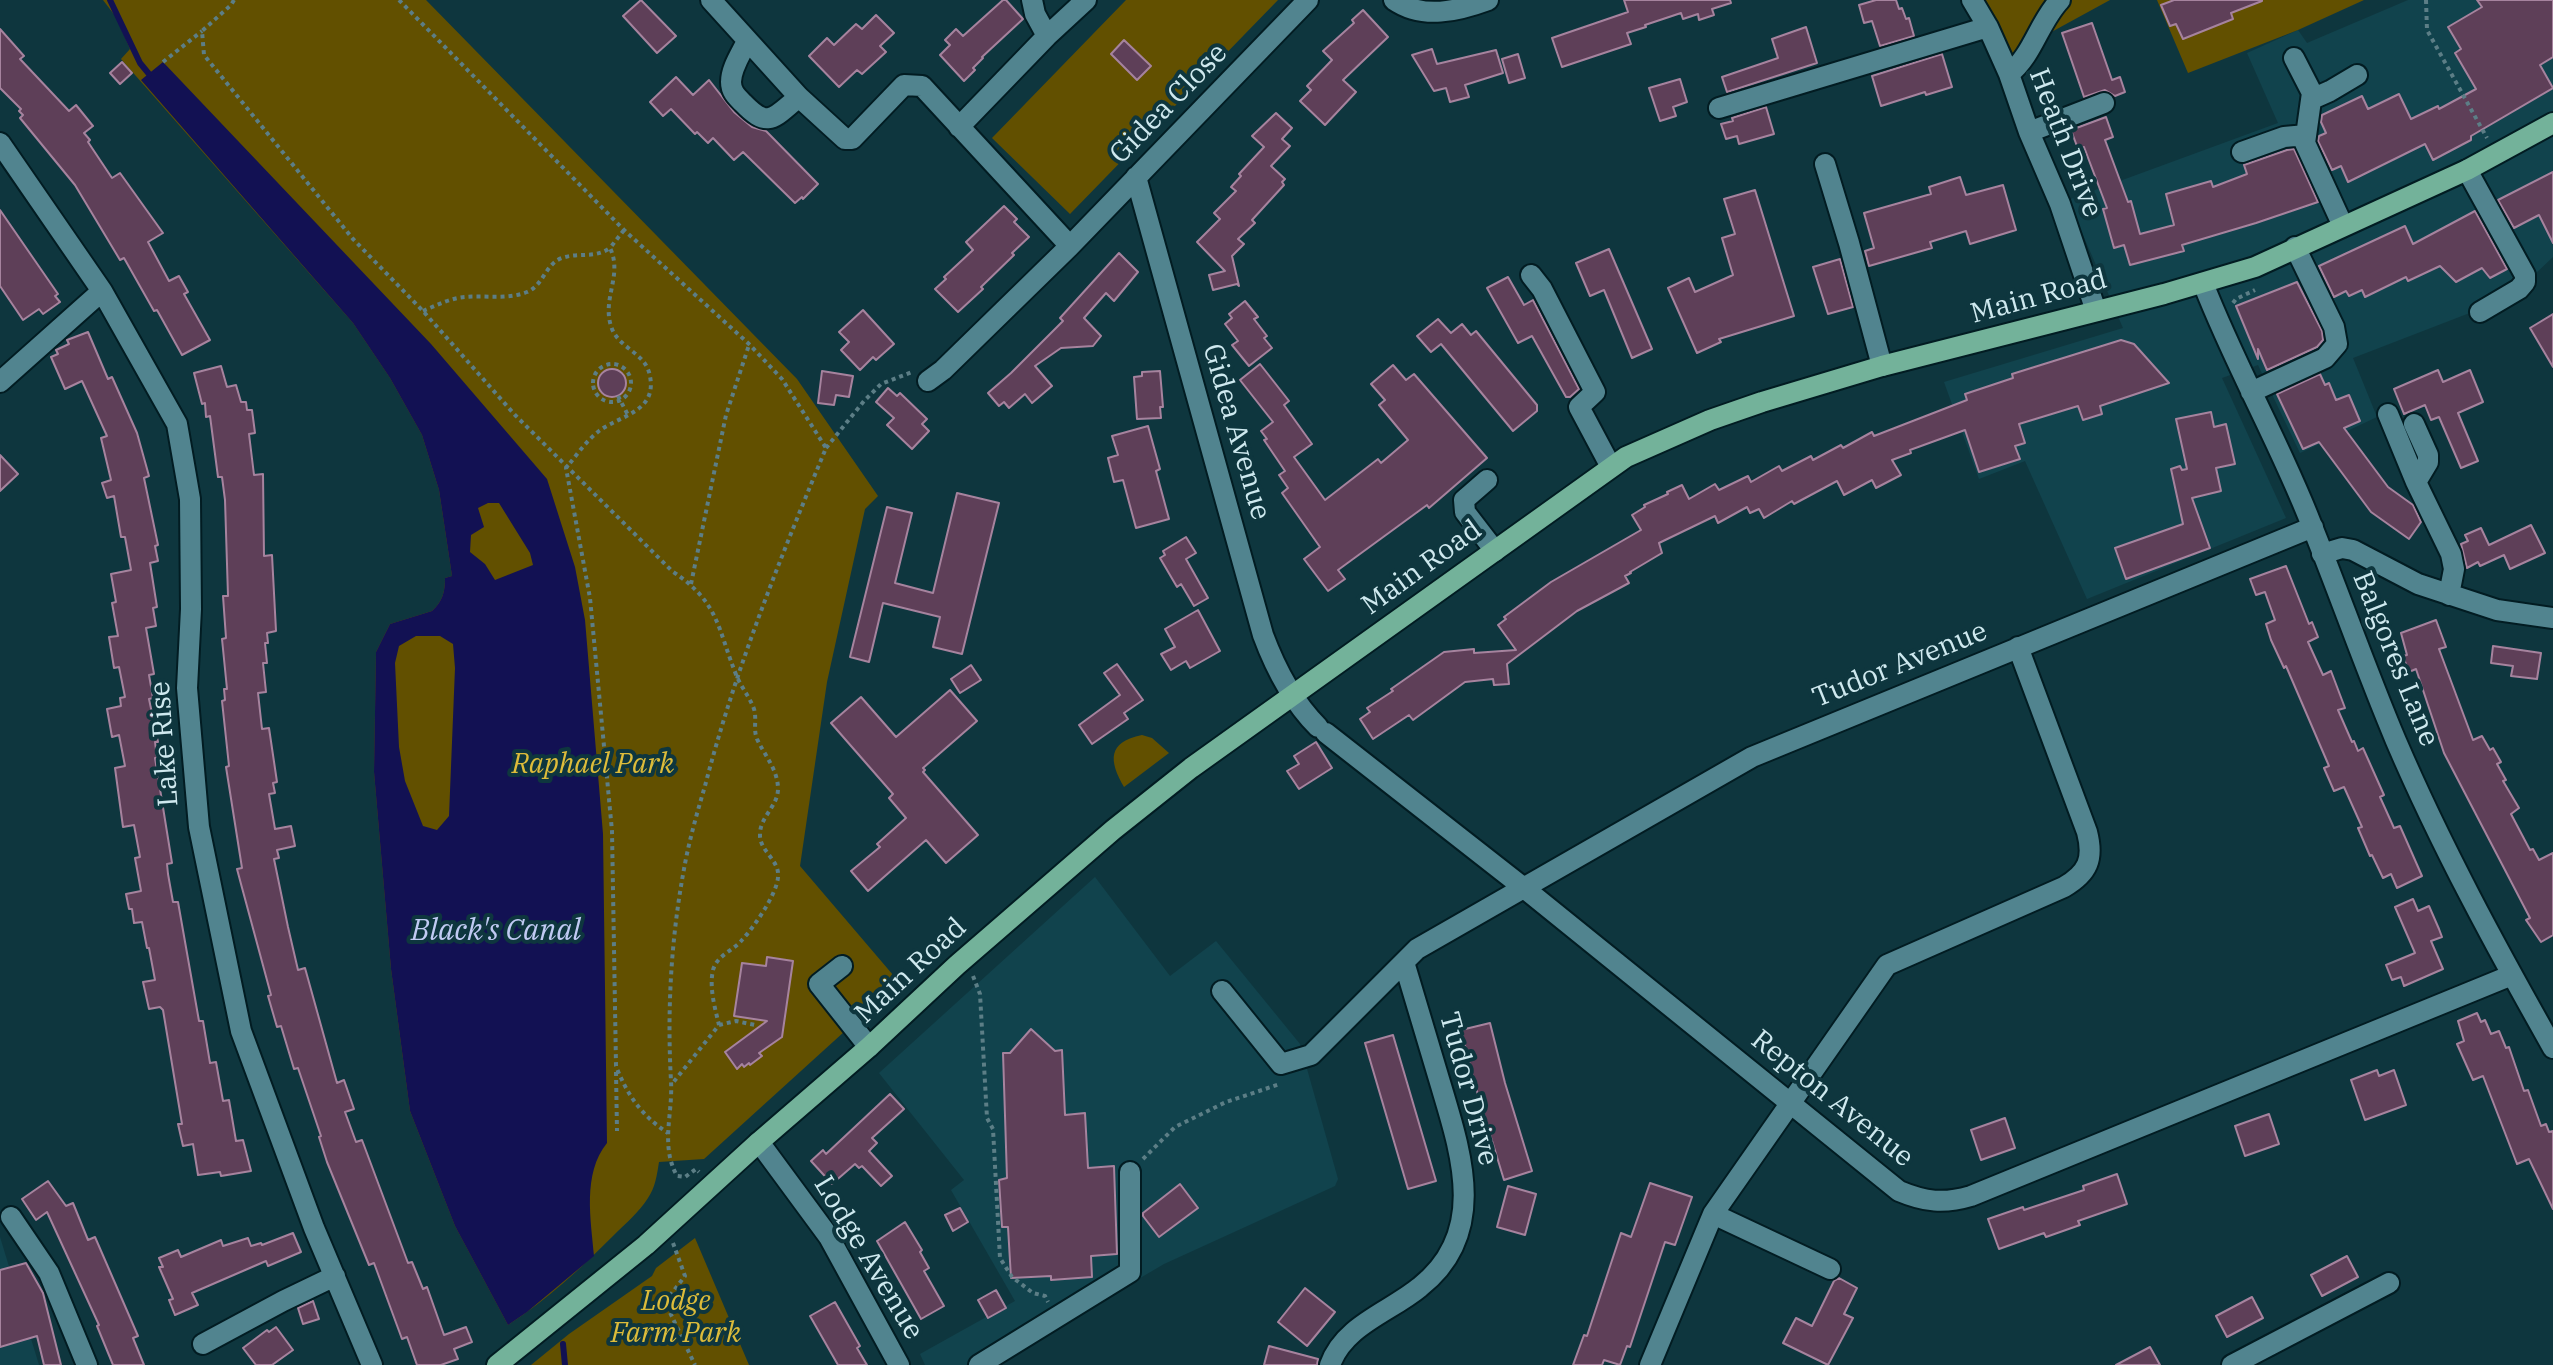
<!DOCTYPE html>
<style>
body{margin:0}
canvas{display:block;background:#0e363e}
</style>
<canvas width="2553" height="1365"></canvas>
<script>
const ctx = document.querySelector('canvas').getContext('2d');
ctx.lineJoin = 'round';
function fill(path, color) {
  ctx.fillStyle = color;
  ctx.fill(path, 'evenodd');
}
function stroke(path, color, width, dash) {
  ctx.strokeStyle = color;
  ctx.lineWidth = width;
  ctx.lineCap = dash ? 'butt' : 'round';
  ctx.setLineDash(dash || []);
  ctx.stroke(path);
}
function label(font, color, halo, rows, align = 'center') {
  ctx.font = font + ' "IBM Plex Serif",serif';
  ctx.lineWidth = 8;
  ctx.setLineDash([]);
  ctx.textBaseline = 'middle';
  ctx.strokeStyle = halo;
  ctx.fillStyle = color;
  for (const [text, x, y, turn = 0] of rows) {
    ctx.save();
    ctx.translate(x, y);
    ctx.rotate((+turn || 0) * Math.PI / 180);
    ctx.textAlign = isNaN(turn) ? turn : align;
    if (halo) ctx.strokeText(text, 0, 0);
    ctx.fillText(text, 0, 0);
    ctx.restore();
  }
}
fill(new Path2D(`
 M2408,0H2553V257L2535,274L2524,292L2353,358L2377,417L2300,453L2258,365L2222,378L2286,518L2087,599L2025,461L1979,479L1944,382L2123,328L2068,200L2278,123L2247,53L2298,30L2307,43Z
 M1095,877L1170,976L1216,941L1300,1044L1338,1179L1335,1186L1164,1264L992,1365H925L920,1354L1015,1301L951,1190L964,1180L879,1073Z
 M0,1237L39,1365H0Z`), '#11434d');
fill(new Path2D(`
 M103,0H426L797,379L878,496L865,509L827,682L800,866L899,982L704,1159L659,1162C657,1175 655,1188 648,1198C639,1212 625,1224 614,1235C581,1268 547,1300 508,1325L455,1226L410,1111L391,969L374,772L376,652L390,624L432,611C443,601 445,591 445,578L452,576L439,490L422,435L390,378L353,323L121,59L130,49L116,17Z
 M1126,0H1278L1070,214L992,138Z
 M1966,0H2110L2002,59Z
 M2157,0H2364L2298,30L2188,73Z
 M1142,735L1152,738L1169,753L1124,787C1109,761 1107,742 1142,735Z
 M695,1238L749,1365H531L569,1334L652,1276L656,1268Z`), '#625000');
fill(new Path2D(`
 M163,62L431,344L547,479L575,567L585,620L603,834L607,1143C582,1174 591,1220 594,1256L527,1312L508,1325L455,1226L410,1111L391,969L374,772L376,652L390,624L432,611C443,601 445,591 445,578L452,576L439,490L422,435L390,378L353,323L141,80ZM488,503H499L530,553L533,565L495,580L485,564L470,552L471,535L484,527L478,508ZM416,636H440L453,644L455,668L449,816L437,830L423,826L405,781L399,747L395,663L399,646Z`), '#121153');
stroke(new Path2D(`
 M110,0L140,63L149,74
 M563,1344L565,1365`), '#121153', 6);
const building = new Path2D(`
 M641,0L676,36L657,53L623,16Z
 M1003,0H1006L1023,19L982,57L983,58L973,68L975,70L964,81L940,55L950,45L945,40L956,29L963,36Z
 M1624,0H1730L1731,3L1712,9L1714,15L1699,20L1698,14L1683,19L1681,13L1645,25L1646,27L1627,33L1631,44L1562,67L1552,38L1628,12Z
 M1876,0H1896L1899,9L1902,8L1906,19L1909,18L1914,36L1880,46L1872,21L1864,23L1859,5Z
 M2174,0H2262V1L2231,13L2233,19L2183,39L2176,24L2170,26L2161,5Z
 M2477,0H2553V57L2540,65L2553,88L2471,136V140L2433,160L2425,144L2348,182L2341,166L2332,170L2318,141L2319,136L2326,133L2321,122L2322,115L2362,96L2368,109L2399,94L2411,119L2438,106L2439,109L2476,89L2455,53L2461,49L2448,27L2482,7Z
 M1363,10L1388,37L1343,80L1356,92L1325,125L1300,101L1311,90L1307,86L1332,60L1323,51L1354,23L1352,20Z
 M876,15L894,33L880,46L886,52L862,74L857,70L839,87L809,56L827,38L834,45L856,24L862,29Z
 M2092,23L2112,80L2120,77L2125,92L2115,96L2105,90L2084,97L2062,33Z
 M1806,27L1817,63L1727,92L1722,77L1778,58L1772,39Z
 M0,29L24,56L20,59L69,111L76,105L93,126L84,133L90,140L88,142L112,178L120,173L163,233L148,242L169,281L179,276L188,292L184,294L210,340L182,355L157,310L154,311L124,258L120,260L75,185L20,118L23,115L19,111L21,109L0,88Z
 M1124,40L1151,66L1137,80L1111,54Z
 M1432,49L1437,64L1496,50L1503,73L1465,85L1469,97L1450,102L1446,88L1434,91L1412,55Z
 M1518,54L1525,78L1509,83L1502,59Z
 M1942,54L1952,87L1926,95L1925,92L1881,106L1872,76Z
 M122,62L132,73L120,84L110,73Z
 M676,77L693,95L709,80L734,112L752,127L766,131L818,184L803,199L802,197L795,203L743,152L734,160L713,138L708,143L697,132L695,134L671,109L663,116L650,102Z
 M1680,79L1687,102L1673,107L1676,116L1660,121L1649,88Z
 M1766,107L1774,134L1739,144L1737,136L1726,139L1721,124L1733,121L1732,118Z
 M1276,113L1292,128L1282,139L1290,146L1271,166L1285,179L1282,182L1284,185L1252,220L1255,223L1238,239L1244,244L1232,256L1239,286L1237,284L1213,290L1209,275L1225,271L1197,242L1220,219L1214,213L1236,191L1231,187L1241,176L1239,174L1264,147L1252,136Z
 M2106,117L2113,137L2105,140L2128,202L2131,201L2140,234L2174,225L2166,194L2211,181L2213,187L2247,174L2244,165L2287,150L2294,149L2318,202L2256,223L2182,245L2184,251L2130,265L2124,245L2114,248L2103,209L2107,208L2084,147L2078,149L2071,130Z
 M2553,172V243L2539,215L2514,228L2498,200Z
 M1960,177L1966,195L2003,185L2016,230L1970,244L1966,231L1930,242L1932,248L1869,266L1865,251L1874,248L1864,213L1931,194L1929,187Z
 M1755,190L1794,316L1719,339L1721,342L1697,353L1668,288L1689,278L1695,292L1733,275L1722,238L1735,234L1724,199Z
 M1004,206L1017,219L1014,222L1029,237L1012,253L1014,255L981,287L983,289L958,312L935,289L946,279L944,277L973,250L966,242Z
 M0,210L58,294L55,296L60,302L43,314L39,309L23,320L0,286Z
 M2475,211L2507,269L2490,278L2482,268L2456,282L2440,266L2408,281L2406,277L2365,297L2362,290L2349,296L2346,291L2334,297L2319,266L2405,226L2413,244Z
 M1609,249L1652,349L1632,358L1604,290L1590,296L1576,263Z
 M1119,253L1138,272L1114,301L1106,293L1084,318L1101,336L1093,346L1061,348L1035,366L1052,386L1032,403L1025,394L1009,408L1004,402L999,406L988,393L1011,373L1063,321L1060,318Z
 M1840,259L1853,307L1828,314L1813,267Z
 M1508,277L1524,305L1533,300L1579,389L1570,397H1566L1532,336L1518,343L1487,288Z
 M2297,282L2322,331L2323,340L2317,347L2267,370L2258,349V359L2236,306Z
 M1245,301L1258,317L1254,319L1267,336L1264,338L1272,348L1249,366L1232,345L1238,341L1225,324L1232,318L1229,314Z
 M863,310L894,344L876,360L873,357L860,370L841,350L849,342L839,332Z
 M2553,314V367L2530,328Z
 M1438,319L1451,333L1462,324L1471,335L1476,331L1537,405V411L1513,431L1441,344L1431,352L1417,336Z
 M88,332L108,379L112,377L137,433L149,476L144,478L158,545L155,546L158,561L150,563L157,607L153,608L156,626L146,628L154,674L149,675L153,698L149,699L158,742H155L157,758H155L172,863L167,864L168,874L173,902H178L199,1021H203L210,1063L216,1062L223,1101L229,1100L236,1141L243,1140L251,1171L221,1176L220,1172L198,1175L193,1144L183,1146L178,1124H182L163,1010L160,1007L149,1009L143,982L155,980L149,948H147L142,922L134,923L132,909H129L126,894L141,891L135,858L140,857L134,825L123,827L115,768L125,766L119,735L112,737L107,709L121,706L120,698L125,697L119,667L114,668L109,637L118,636L112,603L116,602L111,574L131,570L125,537H121L114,496L107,498L102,483L111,480L101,438L107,436L82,381L65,389L51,357L58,354L56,350L69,344L67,340Z
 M2121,340L2134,344L2169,383L2100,406L2102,414L2083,420L2078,406L2019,424L2025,443L2015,446L2020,459L1979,472L1965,430L1910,450L1911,453L1892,460L1901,475L1876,488L1872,480L1844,495L1837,481L1794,504L1792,501L1764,518L1759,509L1750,513L1747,507L1718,523L1715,516L1659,543L1662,553L1630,572L1631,573L1625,576L1629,583L1577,611L1507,664L1509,684L1494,685L1493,679L1465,682L1413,720L1409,715L1373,739L1360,719L1370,712L1367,708L1393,691L1391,689L1444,652L1474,649V653L1516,650L1498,625L1506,619L1504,617L1551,582L1641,530L1632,515L1645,507L1644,505L1668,494L1667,492L1682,485L1689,499L1715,484L1719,490L1748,476L1751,482L1779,466L1782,471L1811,456L1813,460L1841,445L1843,448L1872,432L1874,436L1967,400L1965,394L2013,378L2012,374Z
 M1260,364L1289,401L1284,405L1312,444L1294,457L1325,500L1378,459L1381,463L1408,440L1379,405L1385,400L1371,384L1393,365L1406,380L1414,374L1487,458L1429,508L1427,505L1338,570L1345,579L1328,591L1304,559L1320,547L1282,493L1288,488L1279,475L1285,471L1264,440L1267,439L1261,431L1273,422L1240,380Z
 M221,366L227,387L236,385L241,402H246L247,410H252L255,433L249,434L254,475L263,474L264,556L272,555L276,631L267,633L268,643H265L267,663H263L266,692L258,693L262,729L269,728L277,782L273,783L275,793L269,794L275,829L291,826L295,846L277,850L279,858L274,859L288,927L298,970L305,968L337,1083L344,1080L354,1109L345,1112L356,1142L362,1140L408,1263L412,1262L423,1289L427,1287L444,1335L466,1327L472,1342L454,1349L458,1359L441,1365H417L407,1337L402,1339L374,1263L369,1265L327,1162L319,1137L321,1136L298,1068L294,1069L281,1026L277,1027L268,996L271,995L241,884L237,869L242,868L226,767L229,766L222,701L225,700L224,689H227L222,639L226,638L223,596H228L225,500L222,477H218L210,416L206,417L205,403L202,404L194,373Z
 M598 383a14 14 0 1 1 28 0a14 14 0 1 1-28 0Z
 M2438,370L2443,382L2470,370L2483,402L2458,413L2478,461L2461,468L2439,417L2431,420L2425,405L2404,414L2394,389Z
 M822,371L853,376L849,397L836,395L834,405L818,403Z
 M1160,371L1163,407H1160L1161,418L1137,419L1134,377L1142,376V372Z
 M2320,374L2325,385L2329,383L2336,400L2349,395L2360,421L2344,428L2388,487L2413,505L2421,522L2409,539L2371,512L2319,442L2303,449L2277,394Z
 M888,388L897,396L900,393L927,419L922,424L929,431L912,449L887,425L894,418L876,402Z
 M2211,412L2214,427L2226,424L2235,464L2216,468L2221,491L2192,498L2210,548L2126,579L2115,548L2183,524L2171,469L2180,466L2182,470L2187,469L2176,419Z
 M1148,426L1160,469L1156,471L1169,519L1136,528L1123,480L1114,482L1108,458L1118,455L1112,436Z
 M0,455L18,474L0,491Z
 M957,493L999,503L962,654L933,647L940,617L883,603L869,662L850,657L887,507L912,513L895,583L933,593Z
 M2531,525L2545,553L2510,569L2504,555L2480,566L2478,562L2467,568L2461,544L2468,541L2465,535L2481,528L2489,545Z
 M1186,537L1196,553L1186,559L1208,598L1194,606L1181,584L1177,587L1160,558L1165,555L1163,551Z
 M2286,566L2309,624L2312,622L2318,637L2308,642L2323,675L2331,671L2345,708L2338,710L2352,742L2354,741L2358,751L2363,748L2384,795L2380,797L2394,828L2400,826L2422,876L2397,888L2391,874L2383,878L2372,855L2370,856L2358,828L2362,827L2344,787L2334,791L2324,768L2329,766L2286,666L2284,668L2271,640L2266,624L2275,620L2265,592L2256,595L2250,579Z
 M1198,610L1220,651L1190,668L1186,661L1171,670L1161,654L1175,647L1165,629Z
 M2436,620L2446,647L2439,649L2473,740L2482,736L2490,750L2493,748L2501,762L2497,764L2506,780L2503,781L2519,808L2511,814L2530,850L2533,849L2539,860L2553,853V935L2541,942L2526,920L2530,918L2444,753L2416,669L2409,672L2403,656L2407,655L2401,633Z
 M2493,646L2541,653L2537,679L2511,676L2513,666L2491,663Z
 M1117,664L1143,700L1124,713L1128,719L1092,744L1079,725L1120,695L1104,673Z
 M971,665L981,680L960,693L951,679Z
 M950,690L977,721L923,768L925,770L923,772L978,835L946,863L926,840L868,891L851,871L880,847L877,844L906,818L889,798L893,794L831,723L861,697L896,737Z
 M1316,742L1332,768L1299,789L1287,771L1299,764L1294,756Z
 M2413,899L2418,911L2429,906L2439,929L2442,937L2431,941L2443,969L2404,986L2401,977L2392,980L2386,965L2415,953L2395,907Z
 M767,957L793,961L782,1037L759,1053L762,1056L750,1065L749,1063L744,1067L742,1064L737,1069L725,1052L767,1021L734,1016L742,963L766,966Z
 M2477,1013L2481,1022L2485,1020L2491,1034L2499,1031L2506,1048L2509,1047L2524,1091L2528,1090L2541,1126L2546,1124L2549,1132L2553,1131V1209L2529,1159L2517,1164L2483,1076L2473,1080L2457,1044L2464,1041L2458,1021Z
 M1490,1023L1505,1083L1532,1171L1504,1180L1475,1085L1461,1030Z
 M1031,1029L1055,1051L1062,1050L1065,1115L1085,1113L1088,1168L1114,1166L1117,1254L1091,1256L1092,1277L1051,1280V1276L1011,1278L1008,1227H1002L999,1180L1007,1178L1003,1053H1010Z
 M1393,1035L1436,1181L1408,1189L1365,1043Z
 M2377,1070L2379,1076L2394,1070L2406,1105L2365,1120L2351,1080Z
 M890,1094L904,1109L872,1138L877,1143L869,1151L892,1176L881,1186L862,1166L859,1168L855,1164L832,1184L811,1161L823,1150L826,1154Z
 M2269,1114L2279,1144L2245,1156L2235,1126Z
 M2005,1118L2015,1148L1981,1160L1971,1130Z
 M2117,1174L2127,1204L2078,1221L2080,1225L2046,1237L2044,1233L1999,1249L1988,1219L2023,1207L2024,1210L2084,1190L2083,1186Z
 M48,1181L66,1206L73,1203L88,1240L95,1237L138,1336L133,1338L144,1365H113L97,1326L99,1325L47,1212L36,1220L22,1199Z
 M1650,1183L1692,1197L1675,1245L1665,1242L1630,1347L1627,1346L1620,1365L1604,1360L1602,1365H1573L1584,1335L1587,1336L1621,1233L1631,1237Z
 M1180,1184L1198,1208L1159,1237L1143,1216V1213Z
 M1508,1186L1536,1194L1525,1235L1497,1227Z
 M960,1208L968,1222L953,1231L945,1215Z
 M905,1222L922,1250L920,1252L929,1268L924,1271L944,1306L921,1319L877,1241Z
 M293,1233L301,1252L268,1266L266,1261L192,1293L198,1305L175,1315L169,1300L173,1299L159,1267H163L159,1258L178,1250L181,1257L221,1240L223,1246L248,1238L251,1246L261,1243L262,1245Z
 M2347,1256L2358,1277L2322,1296L2311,1275Z
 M26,1263L43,1293L61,1365H44L37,1336L0,1347V1270Z
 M1839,1278L1857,1288L1844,1314L1853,1318L1828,1365L1783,1343L1796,1318L1812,1326L1834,1281Z
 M1305,1288L1335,1312L1307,1346L1278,1322Z
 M996,1290L1006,1308L988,1318L978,1300Z
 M2252,1297L2263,1318L2227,1337L2216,1316Z
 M313,1301L319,1319L303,1324L298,1308Z
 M835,1302L860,1346L857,1348L867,1365H838L810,1316Z
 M276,1327L293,1350L272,1365H256L243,1348L267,1330L269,1332Z
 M1269,1346L1318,1359L1317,1365H1264Z
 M2150,1347L2160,1365H2116Z`);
fill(building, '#5e3f58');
stroke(building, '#a6839e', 2);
const minor = new Path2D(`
 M711,0L799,97L845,139H852L904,85L922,86L1070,246L1308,0
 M1394,0C1423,20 1458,11 1488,0
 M1972,0L1988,27L2009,74L2029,132L2060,204L2096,311
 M1047,36L1086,0
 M747,41C741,54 731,68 731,82C731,92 737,97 743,103C769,130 774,117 799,97
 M2294,58L2312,93L2305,143L2343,226
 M2009,74C2033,55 2039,22 2060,0
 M2312,99L2330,91L2357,75
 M1719,108L1988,27
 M959,127L1047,36L1035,14L1032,0
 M2029,132L2104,103
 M0,143L102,291L177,424L190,499L191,609L187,688L199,827L241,1031L314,1228L372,1365
 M2242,152L2284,137L2306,135
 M1825,164L1849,243L1882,366
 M2467,170L2525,275V282L2519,289L2480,312
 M1136,177L1263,635C1276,670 1292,701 1318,727
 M1531,275L1542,289L1595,392L1579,407L1611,467
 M2203,283C2235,366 2280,443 2312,526C2341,598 2366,670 2396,741C2441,846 2497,949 2553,1048
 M928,381L943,370L1070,246
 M0,382L102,291
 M2251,392L2325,358L2337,344L2334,327L2295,247
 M2388,414L2416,482L2451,554L2454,569L2449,595
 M2414,424L2428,455V462L2416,482
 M1487,480L1464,500L1465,512L1495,551
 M2322,554L2342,548L2353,550L2418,584L2497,610L2553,618
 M1326,733L1524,888L1899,1191C1925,1202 1944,1204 1971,1196L2512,975
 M842,966L819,984L869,1047
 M1222,991L1281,1064L1311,1055L1417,949L1752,757L2313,527
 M759,1142L829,1237L899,1365
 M1713,1214L1830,1269
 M11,1217L49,1273L87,1365
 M203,1344L283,1301L335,1276
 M979,1365L1130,1272V1172
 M1330,1365C1344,1325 1390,1312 1420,1287C1490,1232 1460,1150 1439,1079C1427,1040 1416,1001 1404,962
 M1650,1365L1713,1214L1887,965L2064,887C2088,873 2094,859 2087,832L2018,647
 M2232,1365L2389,1283`);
const major = new Path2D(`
 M497,1365L646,1245L759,1142L869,1047L957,965L1113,830L1191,768L1626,457L1710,420L1762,402L1882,366L2164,294L2255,267L2467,170L2553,123`);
stroke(minor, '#021c22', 24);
stroke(major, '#021c22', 24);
stroke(new Path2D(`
 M234,0L231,5L202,31L204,55L353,239L423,311L515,415L672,571C720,603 717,628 737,677C742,688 750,698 754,709C757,719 753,729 757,739C765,756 778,770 778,789C778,806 760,817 760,834C759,851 780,860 778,877C777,894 754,927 742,940C733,951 717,955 713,970C709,988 715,1008 719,1025L672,1084
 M399,0L624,230L749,344L782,379L826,448C780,559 735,670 705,786C697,813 689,841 684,869C671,939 667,1010 671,1081C673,1115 660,1145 677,1176L685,1177L696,1169L699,1172
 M2426,0L2427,30L2487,138
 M163,62L202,31
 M624,230L610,248C623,275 602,298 611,326C617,347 643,352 649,372C660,412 620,415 599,431C586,441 576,456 566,468L590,598L612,831L616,1066C627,1095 642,1116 668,1133
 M2233,303L2236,299L2255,290
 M423,311C437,305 451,298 465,297C485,295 507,300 527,292C544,285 545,264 562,258C579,252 594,259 610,248
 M593 383a19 19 0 1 1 38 0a19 19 0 1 1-38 0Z
 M618,396L629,417
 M826,448L864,401L881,384L912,372
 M691,584L726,415L749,345
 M973,976L980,994L987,1118L993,1129L1000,1258L1012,1277L1033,1293L1045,1296L1048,1302
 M719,1025L736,1021L755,1025
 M616,1072L617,1131
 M1143,1159L1175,1127L1226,1102L1280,1084
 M673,1243L685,1276L665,1302L695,1365`), '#5c7e86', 4, [4, 4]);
stroke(minor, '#51848f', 20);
stroke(major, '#73b29a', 20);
label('28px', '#cfe9ef', '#0e363e', [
 ["Gidea Close",1169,104,-46],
 ["Heath Drive",2065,143,69],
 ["Main Road",2039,297,-15],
 ["Gidea Avenue",1236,432,74],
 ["Main Road",1422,568,-36],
 ["Balgores Lane",2395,659,68],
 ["Tudor Avenue",1900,665,-22],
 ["Lake Rise",165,744,-94],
 ["Main Road",911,971,-43],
 ["Tudor Drive",1468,1089,75],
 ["Repton Avenue",1832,1099,39],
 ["Lodge Avenue",868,1258,59]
]);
label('italic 28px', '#ddbc3a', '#0e363e', [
 ["Raphael Park",593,765],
 ["Lodge",676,1302],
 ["Farm Park",676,1334]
]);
label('italic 30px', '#c0caf3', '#0e363e', [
 ["Black's Canal",496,931]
]);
</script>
